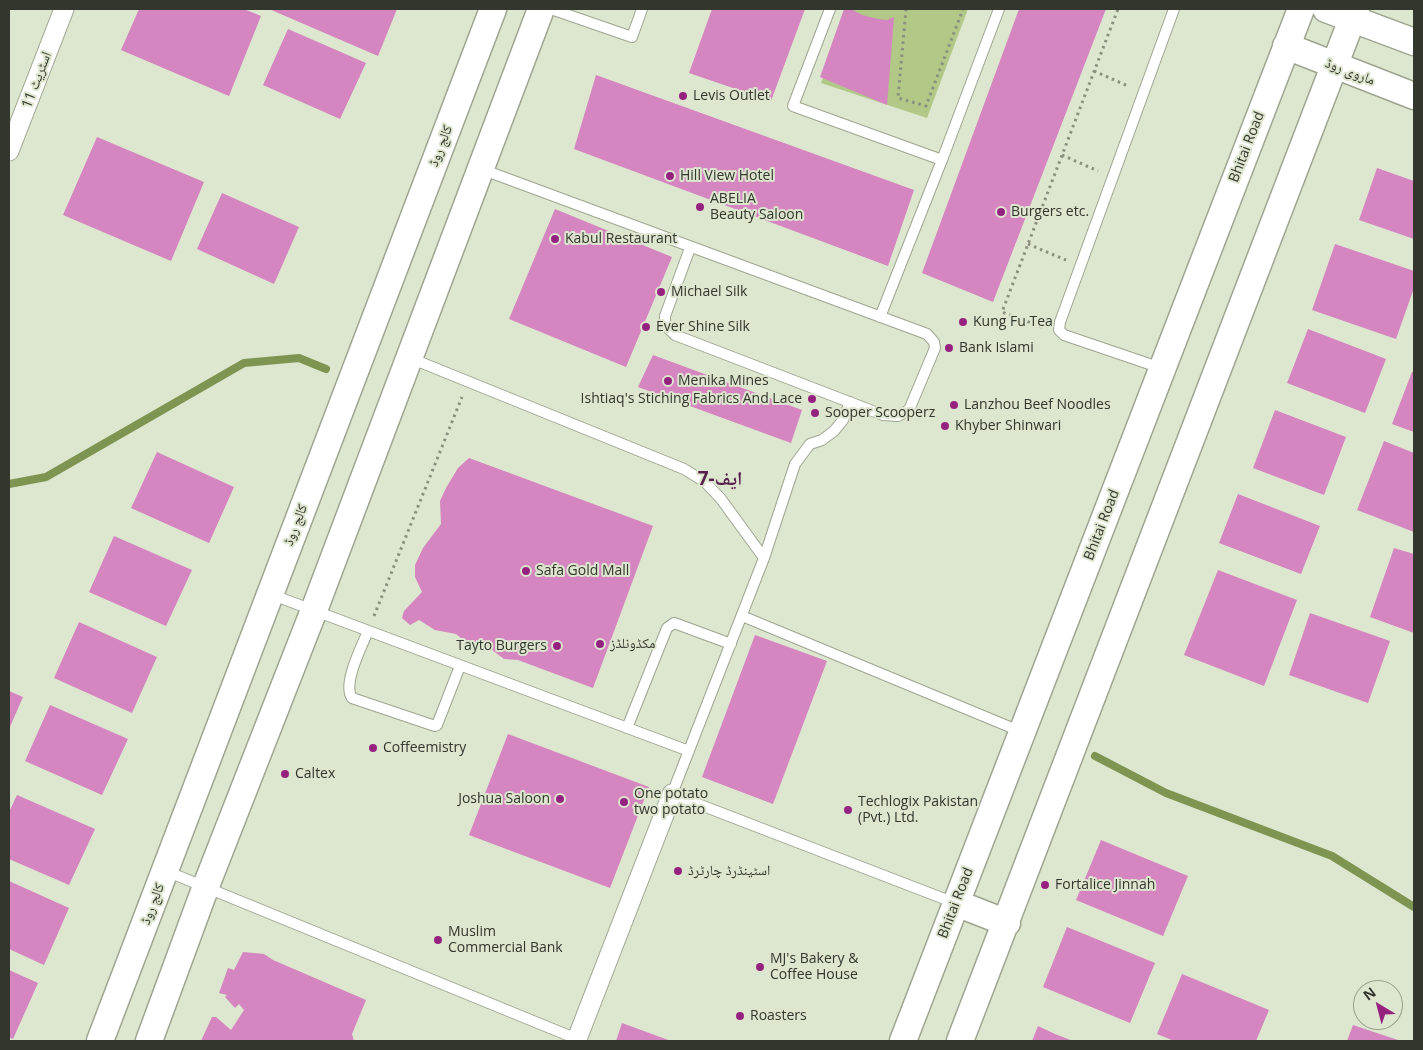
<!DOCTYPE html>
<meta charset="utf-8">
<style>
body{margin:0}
#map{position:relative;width:1423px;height:1050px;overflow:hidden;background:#dde6ce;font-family:"Open Sans",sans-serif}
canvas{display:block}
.frame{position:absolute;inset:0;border:10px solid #32362d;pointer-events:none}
.north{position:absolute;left:1353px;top:980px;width:50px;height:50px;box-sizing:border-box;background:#dde6ce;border:1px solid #99a08e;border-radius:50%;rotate:323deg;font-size:14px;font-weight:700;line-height:20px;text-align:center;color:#32362d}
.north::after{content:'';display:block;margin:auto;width:18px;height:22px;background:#962280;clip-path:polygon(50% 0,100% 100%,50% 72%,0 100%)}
</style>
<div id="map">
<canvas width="1423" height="1050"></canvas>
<div class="frame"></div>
<div class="north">N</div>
</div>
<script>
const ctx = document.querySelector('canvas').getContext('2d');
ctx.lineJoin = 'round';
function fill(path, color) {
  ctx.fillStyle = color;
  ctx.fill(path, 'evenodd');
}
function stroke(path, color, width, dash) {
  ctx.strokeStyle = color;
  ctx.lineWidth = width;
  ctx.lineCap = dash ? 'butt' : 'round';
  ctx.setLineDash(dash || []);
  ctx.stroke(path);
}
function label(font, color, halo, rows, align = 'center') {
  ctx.font = font + ' "Open Sans","Noto Naskh Arabic",sans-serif';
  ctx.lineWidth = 4;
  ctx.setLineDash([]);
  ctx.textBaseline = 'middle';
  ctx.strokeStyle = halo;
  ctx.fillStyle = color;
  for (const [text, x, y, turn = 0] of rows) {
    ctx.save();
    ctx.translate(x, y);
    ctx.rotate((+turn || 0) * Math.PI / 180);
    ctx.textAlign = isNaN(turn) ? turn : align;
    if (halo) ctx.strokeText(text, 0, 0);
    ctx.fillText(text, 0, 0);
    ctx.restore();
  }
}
fill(new Path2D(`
 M851,9H968L927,118L821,83Z`), '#b1c887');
stroke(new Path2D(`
 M9,484L46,477L244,363L299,358L326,369
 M1095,756L1166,793L1332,856L1414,907`), '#7e9451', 8);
fill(new Path2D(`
 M139,9H244L261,16L229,96L121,50Z
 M269,9H397L378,56Z
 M712,9H805L771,101L689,73Z
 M844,9H851L862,15L878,19L887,20L894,17L887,105L820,77Z
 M1019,9H1106L993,302L922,273Z
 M288,29L366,63L340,119L263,85Z
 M596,75L914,190L888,266L574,149Z
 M97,137L204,182L171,261L63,215Z
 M1377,168L1414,181V239L1359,220Z
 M222,193L299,227L274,284L197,249Z
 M555,209L672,257L626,367L509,319Z
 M1335,244L1414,271V288L1396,339L1312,310Z
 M1308,329L1386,359L1365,413L1287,383Z
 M653,355L802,410L791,443L638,387Z
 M1412,372H1414V432L1392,424Z
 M1275,410L1346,437L1324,495L1253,468Z
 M1384,441L1414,453V532L1357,510Z
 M157,452L234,487L209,543L131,508Z
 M469,458L653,526L593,688L518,660L504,659L487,646L477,647L467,643L456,634L435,630L419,620L410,625L402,618L404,611L422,592L415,577V565L423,548L441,524L440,501L446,488L458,468Z
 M1238,494L1320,526L1301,574L1219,543Z
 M114,536L192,570L166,626L89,592Z
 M1394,548L1414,554V633L1370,617Z
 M1218,570L1297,600L1264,686L1184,655Z
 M1310,613L1390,641L1368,703L1289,675Z
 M79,622L157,657L132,713L54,678Z
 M755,635L827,661L773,804L702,777Z
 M9,691L23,697L9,729Z
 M50,705L128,739L102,795L25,761Z
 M508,734L649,787L610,888L469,835Z
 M17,795L95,829L69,885L9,859V812Z
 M1101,840L1188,876L1163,936L1076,900Z
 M9,881L69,908L44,965L9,949Z
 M1067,927L1155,963L1130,1023L1043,987Z
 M243,952L264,954L273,960L366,1000L352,1034L354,1041H201L212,1017H216L231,1030L244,1010L239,1004L235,1008L225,997L227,995L219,993L228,968L234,970Z
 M9,970L38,983L13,1039L9,1037Z
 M1182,974L1269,1010L1256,1041H1174L1157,1034Z
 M622,1023L671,1041H616Z
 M1353,1025L1401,1041H1347Z
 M1038,1026L1055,1034L1073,1041H1032Z`), '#d585c0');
const lane = new Path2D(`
 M551,9L632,37L642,9
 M830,9L793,106L942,160L999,9
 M481,169L927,334L934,342L935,348L909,410L898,416L883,415L675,335L665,325V316L690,248
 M880,317L942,160
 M410,358L684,469L705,482L721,499L764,558
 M1161,368L1064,335L1059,330L1060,322L1174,9
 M850,402L843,420L834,431L822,440L810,444L795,464L764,558L672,794L955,903
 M270,594L689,751
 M742,616L1022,732
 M368,631C362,646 342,684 352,698L435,726L437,725L460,666
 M627,728L667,628L674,623L677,624L731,644
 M166,871L577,1039`);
const street = new Path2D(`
 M9,151L64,9
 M577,1039L672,794`);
const secondary = new Path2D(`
 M1326,9L1414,42
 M1286,46L1414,96
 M956,903L1007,923
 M100,1041L493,9
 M149,1041L206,886L316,605L541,9
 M903,1041L1301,9
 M960,1041L1356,9`);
stroke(lane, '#9da590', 12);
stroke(street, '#9da590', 21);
stroke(secondary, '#9da590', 29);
stroke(new Path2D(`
 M906,9L898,98L926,106L963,9
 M1094,71L1128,86
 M1062,155L1098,171
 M1028,244L1066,260
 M1042,327L1002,312L1118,9
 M374,616L462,397`), '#89907f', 3, [2.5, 4]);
stroke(lane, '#fff', 10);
stroke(street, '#fff', 19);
stroke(secondary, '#fff', 26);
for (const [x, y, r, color] of [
 [683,96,5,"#962280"],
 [670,176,5,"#962280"],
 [700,207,5,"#962280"],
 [1001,212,5,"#962280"],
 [555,239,5,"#962280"],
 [661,292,5,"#962280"],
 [963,322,5,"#962280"],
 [646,327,5,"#962280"],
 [949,348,5,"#962280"],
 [668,381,5,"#962280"],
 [812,399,5,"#962280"],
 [954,405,5,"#962280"],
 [815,413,5,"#962280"],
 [945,426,5,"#962280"],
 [526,571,5,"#962280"],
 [600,644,5,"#962280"],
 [557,646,5,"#962280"],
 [373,748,5,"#962280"],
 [285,774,5,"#962280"],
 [560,799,5,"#962280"],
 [624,802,5,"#962280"],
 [848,810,5,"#962280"],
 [678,871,5,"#962280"],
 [1045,885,5,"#962280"],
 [438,940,5,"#962280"],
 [760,967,5,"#962280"],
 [740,1016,5,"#962280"]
]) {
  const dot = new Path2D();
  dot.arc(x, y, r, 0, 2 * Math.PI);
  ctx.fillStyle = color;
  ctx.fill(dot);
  stroke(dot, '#dde6ce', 2);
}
label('14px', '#32362d', '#dde6ce', [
 ["ماروی روڈ",1350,72,21],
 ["اسٹریٹ 11",37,80,-69],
 ["کالج روڈ",441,146,-69],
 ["Bhitai Road",1247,147,-69],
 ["کالج روڈ",296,525,-69],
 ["Bhitai Road",1102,525,-69],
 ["Bhitai Road",956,903,-69],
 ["کالج روڈ",153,904,-69]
]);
label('14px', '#32362d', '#dde6ce', [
 ["Levis Outlet",693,96],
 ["Hill View Hotel",680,176],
 ["ABELIA",710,199],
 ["Beauty Saloon",710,215],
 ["Burgers etc.",1011,212],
 ["Kabul Restaurant",565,239],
 ["Michael Silk",671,292],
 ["Kung Fu Tea",973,322],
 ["Ever Shine Silk",656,327],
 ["Bank Islami",959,348],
 ["Menika Mines",678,381],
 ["Ishtiaq's Stiching Fabrics And Lace",802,399,"right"],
 ["Lanzhou Beef Noodles",964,405],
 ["Sooper Scooperz",825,413],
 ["Khyber Shinwari",955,426],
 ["Safa Gold Mall",536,571],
 ["مکڈونلڈز",610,644],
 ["Tayto Burgers",547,646,"right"],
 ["Coffeemistry",383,748],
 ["Caltex",295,774],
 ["One potato",634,794],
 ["two potato",634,810],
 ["Joshua Saloon",550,799,"right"],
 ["Techlogix Pakistan",858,802],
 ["(Pvt.) Ltd.",858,818],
 ["اسٹینڈرڈ چارٹرڈ",688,871],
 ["Fortalice Jinnah",1055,885],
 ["Muslim",448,932],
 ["Commercial Bank",448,948],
 ["MJ's Bakery &",770,959],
 ["Coffee House",770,975],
 ["Roasters",750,1016]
], 'left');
label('bold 19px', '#571f4b', '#dde6ce', [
 ["ایف-7",720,480]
]);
</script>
